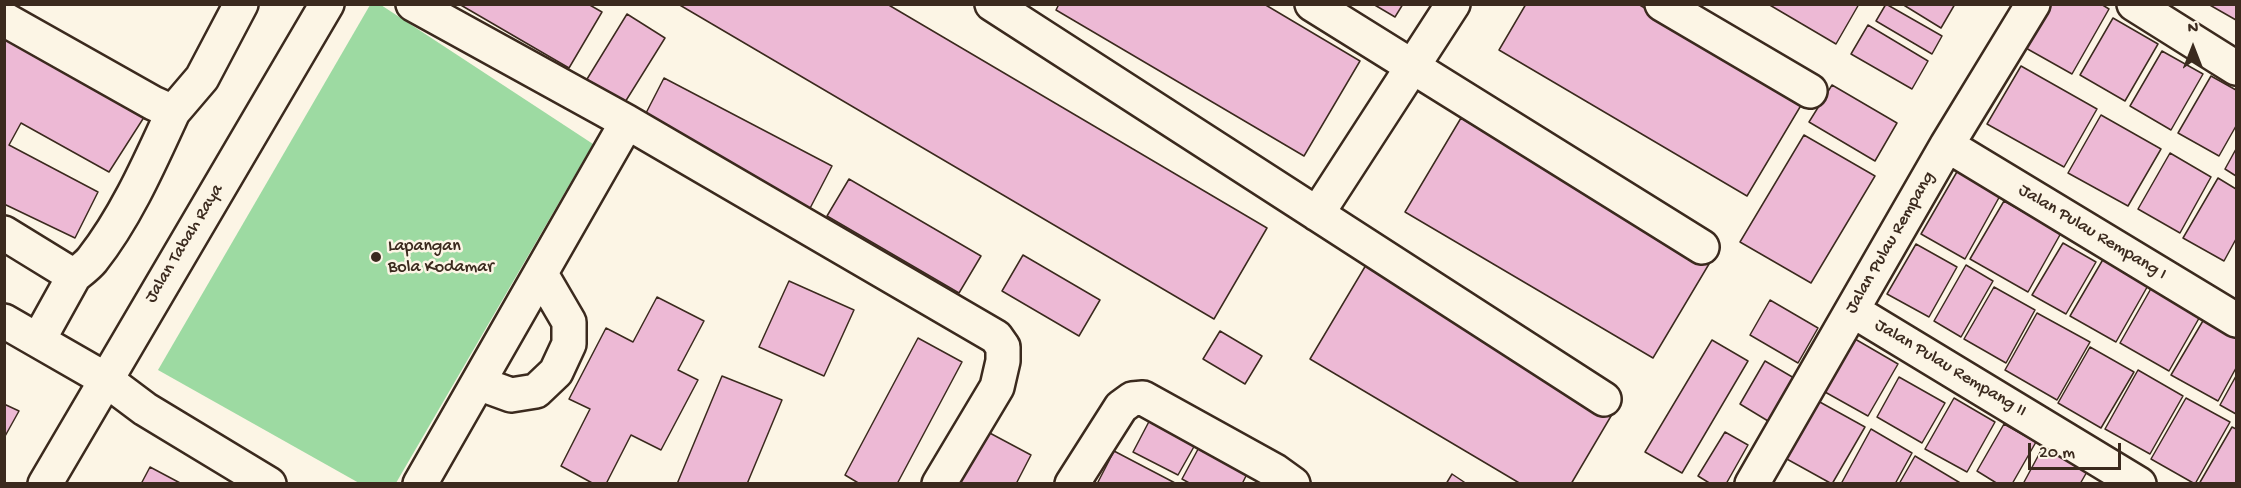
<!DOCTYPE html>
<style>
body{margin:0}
#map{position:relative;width:2241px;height:488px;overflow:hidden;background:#fcf5e5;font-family:"Gochi Hand",sans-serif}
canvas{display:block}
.frame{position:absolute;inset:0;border:6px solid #3b2a1e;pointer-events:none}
.north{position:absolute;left:2163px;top:18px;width:60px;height:60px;-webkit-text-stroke:4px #fcf5e5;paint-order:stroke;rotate:0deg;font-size:16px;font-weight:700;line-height:24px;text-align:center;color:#3b2a1e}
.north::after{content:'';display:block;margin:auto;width:21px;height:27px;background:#3b2a1e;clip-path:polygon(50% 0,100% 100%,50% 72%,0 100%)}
.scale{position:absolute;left:2028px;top:443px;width:93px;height:27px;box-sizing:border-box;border:3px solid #3b2a1e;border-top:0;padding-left:8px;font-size:18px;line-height:21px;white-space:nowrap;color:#3b2a1e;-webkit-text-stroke:4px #fcf5e5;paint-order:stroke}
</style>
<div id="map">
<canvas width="2241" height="488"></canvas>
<div class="frame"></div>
<div class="north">N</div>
<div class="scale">20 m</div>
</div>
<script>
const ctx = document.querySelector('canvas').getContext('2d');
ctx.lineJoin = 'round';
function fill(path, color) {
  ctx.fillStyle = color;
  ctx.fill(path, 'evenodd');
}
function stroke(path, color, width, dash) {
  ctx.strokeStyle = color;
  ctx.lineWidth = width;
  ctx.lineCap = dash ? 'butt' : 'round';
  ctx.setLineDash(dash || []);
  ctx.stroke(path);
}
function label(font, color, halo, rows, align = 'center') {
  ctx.font = font + ' "Gochi Hand",sans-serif';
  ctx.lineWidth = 5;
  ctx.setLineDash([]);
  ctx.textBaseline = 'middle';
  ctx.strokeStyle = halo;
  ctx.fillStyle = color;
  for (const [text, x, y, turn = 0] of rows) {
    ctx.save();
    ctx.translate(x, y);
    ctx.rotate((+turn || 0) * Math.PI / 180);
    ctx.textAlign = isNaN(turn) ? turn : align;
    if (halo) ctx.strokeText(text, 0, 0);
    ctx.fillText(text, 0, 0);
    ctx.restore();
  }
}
fill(new Path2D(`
 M370,5H381L593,144L396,483H359L158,370Z`), '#9ddaa2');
const building = new Path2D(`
 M459,4H588L602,12L569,68Z
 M678,4H887L1267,228L1214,319Z
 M1059,4H1264L1360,61L1304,156L1056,10Z
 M1373,4H1403L1395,17Z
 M1526,4H1638L1803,102L1747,196L1499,50Z
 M1768,4H1859L1836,44Z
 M1886,4L1942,36L1932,54L1876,21Z
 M1902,4H1955L1941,28Z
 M2049,4H2101L2109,9L2072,74L2024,47Z
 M2208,4H2236V20Z
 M627,14L665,38L622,107L584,84Z
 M2113,18L2158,44L2125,101L2080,75Z
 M1868,25L1928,61L1912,89L1851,54Z
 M4,37L148,111L109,172L21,123L9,145L98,192L75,238L4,204Z
 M2162,51L2203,74L2171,130L2130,106Z
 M2021,66L2097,109L2064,167L1987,124Z
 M2211,76L2236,90V126L2219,156L2178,133Z
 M664,78L832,166L806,216L644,117Z
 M1832,85L1897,123L1875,161L1809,122Z
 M2101,115L2161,149L2128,206L2068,173Z
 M1461,118L1709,264L1653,358L1405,212Z
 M1804,135L1875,176L1811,283L1740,242Z
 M2236,149V176L2225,169Z
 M2170,153L2211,177L2180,233L2138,209Z
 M1958,170L2001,194L1965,259L1921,234Z
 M2218,178L2236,189V239L2224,261L2183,238Z
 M849,179L981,256L959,293L827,216Z
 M2004,201L2061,233L2028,292L1970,259Z
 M2063,243L2096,262L2066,314L2032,295Z
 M1916,244L1957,267L1929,317L1887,294Z
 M1023,255L1100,300L1079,336L1002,291Z
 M2105,256L2150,282L2116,342L2070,316Z
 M1366,265L1614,411L1571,484H1521L1310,359Z
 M1966,265L1993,281L1961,337L1934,321Z
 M789,281L854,310L824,376L759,347Z
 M2153,285L2202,313L2169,371L2120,343Z
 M1994,287L2035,310L2006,363L1964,339Z
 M657,297L704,321L678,370L698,380L661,450L631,435L606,484H594L561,466L590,409L569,399L606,328L633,342Z
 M1770,300L1818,328L1798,363L1750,335Z
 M2037,313L2090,342L2057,400L2005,370Z
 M2207,314L2236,331V368L2218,401L2171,375Z
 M1220,331L1262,356L1245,384L1203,359Z
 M918,338L962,362L897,484H860L845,475Z
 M1855,339L1898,364L1868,416L1825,392Z
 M1712,340L1748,361L1682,473L1645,452Z
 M2090,347L2134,372L2101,428L2058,403Z
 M1765,361L1794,378L1768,421L1740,404Z
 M2138,370L2183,396L2150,454L2105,429Z
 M722,376L782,400L747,484H677Z
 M2236,376V414L2220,405Z
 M1899,377L1945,403L1922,443L1877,417Z
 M1954,398L1995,422L1967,472L1925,449Z
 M2186,398L2230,422L2195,484L2151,459Z
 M1818,401L1865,427L1832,484L1785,458Z
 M4,404L19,411L4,438Z
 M1154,412L1200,436L1178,475L1133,452Z
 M2004,424L2036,442L2012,484H1998L1977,471Z
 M2232,427L2236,429V484H2199Z
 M1871,429L1912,453L1895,484H1841Z
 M986,431L1031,455L1016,484L958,483Z
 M1725,432L1748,445L1726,484H1711L1698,476Z
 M1204,438L1252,464L1242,484H1191L1182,479Z
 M2044,445L2088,470L2080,484H2023Z
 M1114,451L1177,484H1097Z
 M1915,456L1962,484H1899Z
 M150,467L182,484H141Z
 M1452,474L1467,484H1446Z`);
fill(building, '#edb9d5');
stroke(building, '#3b2a1e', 1.5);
const minor = new Path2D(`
 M413,4L627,122L996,337L1003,347V361L997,387L939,484
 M992,4L1604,399
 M1312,4L1702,247
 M1662,4L1810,91
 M2134,4L2236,68
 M4,19L153,103L173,112L202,78L241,4
 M1947,145L2236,320
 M1317,214L1453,4
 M4,233L74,276C80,271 87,266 92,260C126,217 150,162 173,112
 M1852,310L2139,484
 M4,321L105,379L145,409L269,484
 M39,339L74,276
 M478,383L511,395L536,391L556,372L569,344V322L541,274
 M45,484L327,4
 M420,484L627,122
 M1072,484L1121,407L1132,399L1143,398L1275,471L1293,484
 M1752,484L1947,145L2033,4`);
stroke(minor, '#3b2a1e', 38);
stroke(minor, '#fcf5e5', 33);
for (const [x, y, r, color] of [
 [376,257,6,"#3b2a1e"]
]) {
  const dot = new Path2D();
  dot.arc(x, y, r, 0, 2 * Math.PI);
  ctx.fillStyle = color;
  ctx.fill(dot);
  stroke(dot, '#fcf5e5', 2);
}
label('18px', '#3b2a1e', '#fcf5e5', [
 ["Jalan Pulau Rempang I",2092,233,31],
 ["Jalan Pulau Rempang",1891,243,-60],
 ["Jalan Tabah Raya",185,244,-59],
 ["Jalan Pulau Rempang II",1950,369,31]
]);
label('18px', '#3b2a1e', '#fcf5e5', [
 ["Lapangan",388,247],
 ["Bola Kodamar",388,268]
], 'left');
</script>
